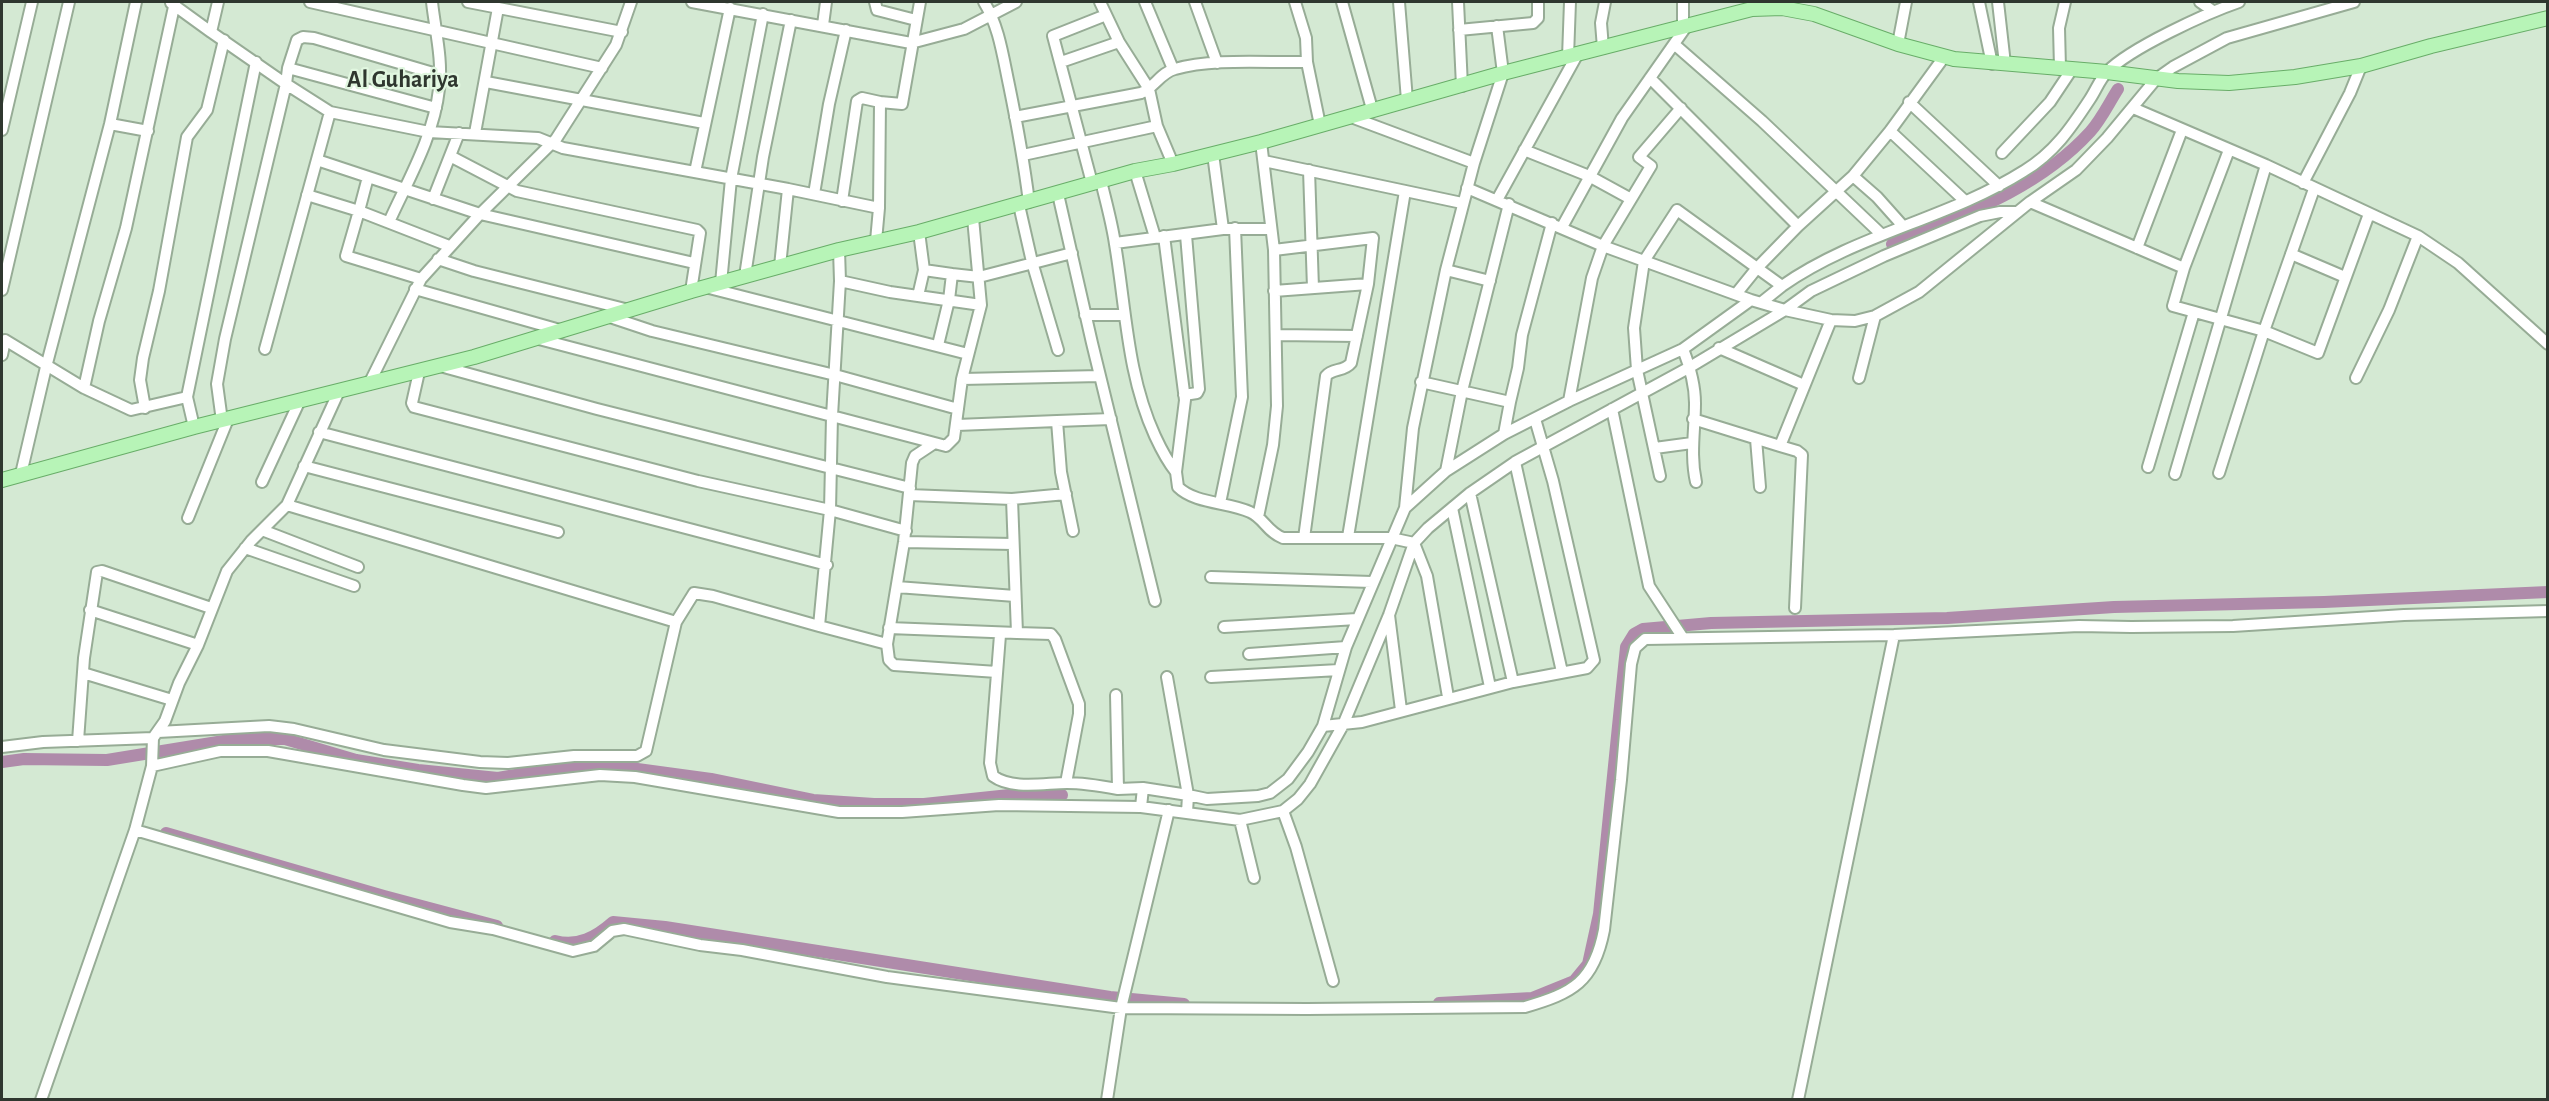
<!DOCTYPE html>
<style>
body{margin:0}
#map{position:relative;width:2549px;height:1101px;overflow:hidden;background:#d4e9d3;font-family:"Alegreya Sans",sans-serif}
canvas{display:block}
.frame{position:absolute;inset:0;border:3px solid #2f372f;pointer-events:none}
</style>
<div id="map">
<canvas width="2549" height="1101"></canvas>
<div class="frame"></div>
</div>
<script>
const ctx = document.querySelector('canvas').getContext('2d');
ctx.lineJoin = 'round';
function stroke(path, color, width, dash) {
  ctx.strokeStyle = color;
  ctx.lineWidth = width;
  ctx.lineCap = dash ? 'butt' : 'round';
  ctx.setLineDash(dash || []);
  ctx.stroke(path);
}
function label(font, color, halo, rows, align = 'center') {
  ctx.font = font + ' "Alegreya Sans",sans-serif';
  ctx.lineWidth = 4.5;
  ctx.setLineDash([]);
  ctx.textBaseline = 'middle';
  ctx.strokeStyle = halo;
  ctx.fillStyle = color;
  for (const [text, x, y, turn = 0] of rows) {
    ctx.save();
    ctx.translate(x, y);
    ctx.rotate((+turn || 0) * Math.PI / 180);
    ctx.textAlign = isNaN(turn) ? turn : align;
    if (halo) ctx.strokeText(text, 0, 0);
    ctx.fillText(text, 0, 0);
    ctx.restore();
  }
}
stroke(new Path2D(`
 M1892,244C1963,215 2037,190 2090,132C2101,120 2109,103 2118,89
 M2,762L24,759L107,760L236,739H285L356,760L418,770L498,778L562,767L630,768L711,779L813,800L874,804H924L1019,794L1062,795
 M166,833L384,896L497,926
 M555,941C578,947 596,937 613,922L665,927L1110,997L1184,1004
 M1439,1003L1532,998L1574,981L1588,964L1599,914L1626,647L1634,634L1643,629L1711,623L1947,618L2114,607L2324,602L2548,592`), '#af8baa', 12);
const minor = new Path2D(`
 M310,2L602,68
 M468,2L622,32
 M692,2L911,43L964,29L1016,2
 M875,2L877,10L916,20
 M984,2C999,26 1003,57 1009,85C1017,124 1024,163 1029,202
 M1100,2L1119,42L1149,89L1157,126L1173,164
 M1145,2L1173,69
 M1195,2L1217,63
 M1295,2L1306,38L1307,62L1320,125
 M1342,2L1372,109
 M1399,2L1407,100
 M1458,2L1462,86
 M1979,2L1992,64
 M1998,2L2005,64
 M2200,2L2213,11
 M171,3L211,32L218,2
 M823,25L826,2
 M1683,25V2
 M1459,30L1533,23L1538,18V2
 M211,32L286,84L225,339L217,384L222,421
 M1674,44L1762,121L1881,234
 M1898,44L1906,2
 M1603,48L1601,23L1605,2
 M1568,57L1570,2
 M1061,62L1119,42
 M288,68L436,108
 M2060,68L2059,28L2065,2
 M1650,78L1798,226
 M486,82L704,123
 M1909,102L1999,186
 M2133,108L2266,165L2418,236L2389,310L2356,378
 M330,112L429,132L538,138L563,148L788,189L879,208
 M1015,117L1141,93C1154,88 1161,72 1175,69C1212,58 1267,63 1307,62
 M1351,117L1474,163
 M110,124L148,131
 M2,130L32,2
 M1890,131L1965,201
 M475,133L498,8
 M1524,150L1589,176L1631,199
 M2229,150L2184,268L2173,306L2264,331L2318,353L2369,214
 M2002,153L2050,102L2072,69
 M1213,154L1223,229
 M1023,155L1157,126
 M450,156L517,191L697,230L700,233L691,291
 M317,160L480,214L694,263
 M1264,161L1462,203
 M1309,170L1313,288
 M1135,171L1155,237
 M695,172L730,8
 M1853,176L1877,197L1902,225
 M368,177L359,211L449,246
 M1101,181C1106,202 1112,223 1115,244C1126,309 1127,375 1155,436C1161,449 1167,461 1176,472
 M1092,183L1053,36L1106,15
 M2303,183L2350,93L2361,66
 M1467,188L1603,246L1751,300L1785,310L1831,320L1855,321L1875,316L1919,292L2030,202L2076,170L2107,138L2156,79L2173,67L2227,38L2354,2
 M814,194L829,104L846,30
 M1058,194L1092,343L1155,601
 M307,195L359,211L346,256L421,279
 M433,199L459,133
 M1497,200L1577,55
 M842,201L857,101L862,98L880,102
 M2030,202L2184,268
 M1019,205L1032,262L1058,350
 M389,222C408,180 434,136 439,89C443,60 435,30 432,2
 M1562,227L1622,118L1688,24
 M1164,236L1185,400L1176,472L1178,487C1195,504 1229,502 1250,512C1264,518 1267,532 1283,538H1391L1414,543
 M2418,236L2458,263L2548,344
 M876,241L879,208L880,102L902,104L920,2
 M1115,243L1223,229H1271
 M2137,248L2182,130
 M1274,250L1373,238L1368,284L1351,363C1344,372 1332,368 1326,376L1304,538
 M2291,254L2345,277
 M438,259L474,271L629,310
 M780,266L788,189
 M924,270L952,274L949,300L938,345
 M1446,270L1490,281
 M952,274L979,277L1072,253
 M745,276L763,157L791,20
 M840,281L890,292L981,305
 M721,283L731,179L763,14
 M705,287L968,354
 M415,289L560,330
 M2,290L69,2
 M1274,291L1368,284
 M1736,294L1757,268L1798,226L1853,176L1890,131L1944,57
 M918,296L924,270L919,232
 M1762,302L1782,286
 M1085,315H1124
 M607,316L652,331L835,375L958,409
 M1276,335L1357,336
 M535,338L946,446L954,438L962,379L981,305L973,218
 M1719,348L1804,385
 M265,349L330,112L286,84L288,68L297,40L303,37L314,38L440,75
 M1683,349C1690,367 1695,384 1695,403C1695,430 1690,455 1696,482
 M2,355L5,340L84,388L99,321L126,228L175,2
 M440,366L597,409L910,488
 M419,372L412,403L414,407L698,481L830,510L906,531
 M1859,378L1875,316
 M962,379L1100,376
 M1421,382L1510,402L1518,368L1522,335L1552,223
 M369,384L421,279L480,214L556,139L616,45L631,2
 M84,388L131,410L187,397L194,427
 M1184,395L1197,393L1199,389L1186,235
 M187,397L256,62
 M1569,401L1592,278L1603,246L1651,166L1639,157L1681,108
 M145,408L140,380L143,358L159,291L187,137L207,110L224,40
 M1612,409L1649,586L1683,638
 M1693,419L1780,446L1831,320
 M1057,421L1111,419
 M957,425L1057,421L1061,472L1073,531
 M319,432L827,565
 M1504,434L1510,402
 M1756,439L1760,487
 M1780,446L1797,451L1802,455L1795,608
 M1655,448L1692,443
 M1515,462L1562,672
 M304,466L558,532
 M2148,467L2194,312
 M1446,471L1462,391L1509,204
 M2219,473L2264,331L2314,189
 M21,474L46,367L110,124L136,2
 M2175,474L2266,165
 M1660,476L1637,370L1634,328L1644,261L1677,210L1782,286C1856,234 1948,219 2024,171C2054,153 2071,128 2090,99C2096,90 2100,79 2107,72C2130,48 2207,13 2239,2
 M262,482L300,400
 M1470,493L1513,682
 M909,495L1012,499
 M1220,503L1242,397L1235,228
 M287,505L676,622
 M1405,508L1413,428L1446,270L1474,163L1503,73L1497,26
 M1452,508L1490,687
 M1258,517L1273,445L1277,406L1274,250L1261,142
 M188,518L228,419
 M262,530L358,567
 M1348,537L1405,191
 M904,542L1013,544
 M1414,543L1427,576L1448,697
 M245,548L354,586
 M1211,577L1372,582
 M897,587L1015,596
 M90,610L198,645
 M1389,615L1401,710
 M819,626L887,644L904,542L912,463L915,456L933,444
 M1224,627L1357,619
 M889,628L1017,633L1012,499L1066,494
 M1017,633L1051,634L1055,639L1079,704V714L1066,783
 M1000,635L990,763L993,776C1012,790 1045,783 1067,783C1084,783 1101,786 1118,789
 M887,644L889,660L894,665L997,672
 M1249,654L1346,647
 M83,673L172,700
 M1167,677L1188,795L1207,799L1258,796L1270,793L1288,779L1308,752L1323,726L1346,647L1405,508L1446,471L1504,434L1569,401L1683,349L1751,300
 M1211,677L1339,670
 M1116,695L1118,789L1143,788L1188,795L1187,813
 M1323,726L1362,722L1513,682L1587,668L1594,660L1553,481L1535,419
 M158,732L269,726L294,729L384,750L480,762L508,763L574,756H637L646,751L676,622L694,593L713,596L819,626L830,510L832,416L840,281L839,250
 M78,741L84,658L97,572L102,571L211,608
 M2,747L43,742L153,738
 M152,766L220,751H268L463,785L486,788L600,775L635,777L839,812H902L999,805L1141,807L1143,788
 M1141,807L1240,820L1283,811L1298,799L1310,784L1343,725L1389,615L1414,543L1428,528L1470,493L1515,462L1690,367L1785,310L1811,291L1884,256L1980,216L2000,212H2017
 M1283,811L1296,847L1333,981
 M1240,820L1254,878
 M135,830L450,922L493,929L573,951L594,946L612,931L624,929L700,945L742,950L887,977L1121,1008L1307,1009L1525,1007C1573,993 1594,982 1604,930L1621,780L1631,664L1635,648L1645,639L1894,635L2079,626L2131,627L2233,626L2404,615L2548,611
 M41,1100L135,830L152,766L153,738L165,721L179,683L198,645L227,571L251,541L287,505L339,391
 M1107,1100L1121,1008L1169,810
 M1798,1100L1894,635`);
const major = new Path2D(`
 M2,480L194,427L474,357L691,291L839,250L919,232L1135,171L1173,164L1261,142L1503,73L1752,9L1782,8L1814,14L1898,44L1954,59L2107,72L2178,81L2229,83L2295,77L2361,66L2431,46L2548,18`);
stroke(minor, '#97ac96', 14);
stroke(major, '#68ad68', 16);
stroke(minor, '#fff', 10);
stroke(major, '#b7f4b7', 14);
label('bold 24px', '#2f372f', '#e1f7e0', [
 ["Al Guhariya",403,80]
]);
</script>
